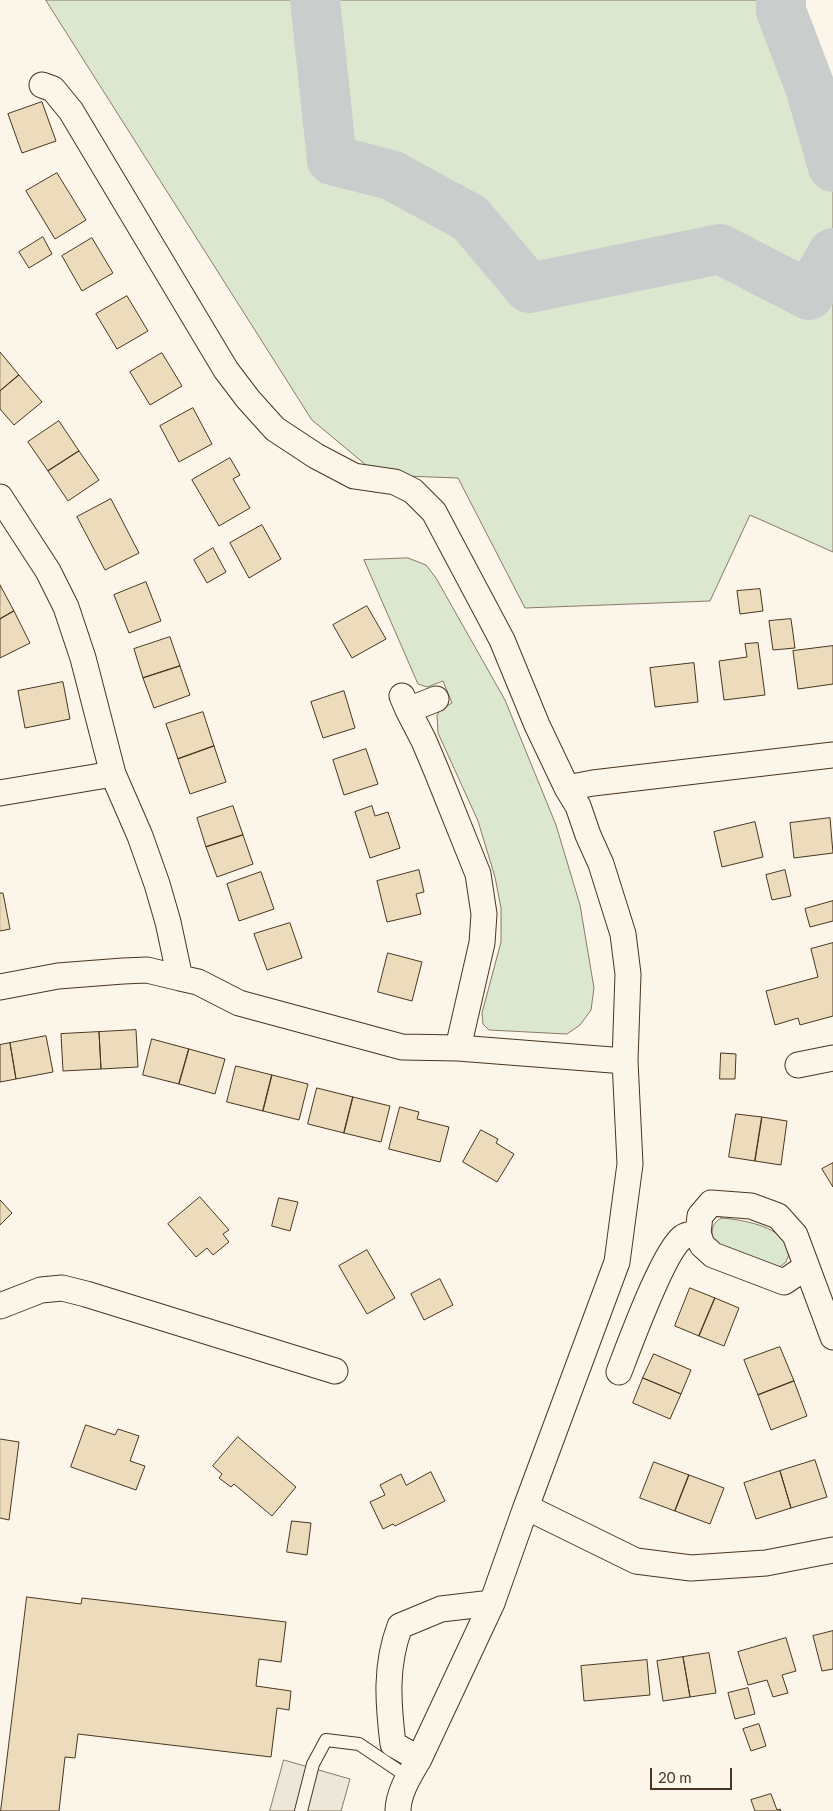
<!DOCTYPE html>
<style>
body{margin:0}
#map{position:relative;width:833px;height:1811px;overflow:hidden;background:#fbf6e9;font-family:Lato,sans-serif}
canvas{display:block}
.scale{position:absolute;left:650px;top:1768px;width:82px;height:22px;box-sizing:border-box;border:2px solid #4a3520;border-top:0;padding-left:6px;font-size:15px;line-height:18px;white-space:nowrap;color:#4a3520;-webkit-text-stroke:4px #fbf6e9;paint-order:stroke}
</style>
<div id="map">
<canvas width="833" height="1811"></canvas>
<div class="scale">20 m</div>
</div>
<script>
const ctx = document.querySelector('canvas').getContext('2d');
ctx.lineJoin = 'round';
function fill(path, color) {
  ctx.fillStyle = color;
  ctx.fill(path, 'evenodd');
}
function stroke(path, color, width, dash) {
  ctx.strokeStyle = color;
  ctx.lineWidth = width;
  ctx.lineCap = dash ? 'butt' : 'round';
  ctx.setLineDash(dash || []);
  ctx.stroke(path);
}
const green = new Path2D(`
 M46,0H781V11L810,87L833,167V552L750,515L710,601L525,608L458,478L378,475L312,420Z
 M408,558L426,565L436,578L505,700L556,825L580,905L594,988L591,1010L580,1025L567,1034L489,1030L483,1024L482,1013L501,942V908L495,877L478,821L438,733L437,715L441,709L452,703L443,681L427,687L418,684L364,560Z
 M721,1218C738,1219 773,1225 783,1240C786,1244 788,1250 789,1254L786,1262L778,1268L715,1244C710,1233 711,1224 721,1218Z`);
fill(green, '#dce7d0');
stroke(green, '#887966', 1);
const parking = new Path2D(`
 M284,1760L350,1779L341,1811H270Z`);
fill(parking, '#ede7d9');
stroke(parking, '#887966', 1);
stroke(new Path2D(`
 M315,0L332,160L391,175L470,218L529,288L720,249L809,295L833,253
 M781,0V11L810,87L833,167`), '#c9cecd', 50);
const building = new Path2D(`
 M42,102L56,141L22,153L8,114Z
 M57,173L86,220L55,239L26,191Z
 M43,237L52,254L29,268L19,252Z
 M92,238L113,273L82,291L62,256Z
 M127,296L148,331L117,349L96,314Z
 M0,352L19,375L0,391Z
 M162,353L182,386L150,405L130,372Z
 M19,375L42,402L14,425L0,409V391Z
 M193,408L212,444L179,462L160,426Z
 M59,421L79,451L48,471L28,442Z
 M79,451L99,480L68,501L48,471Z
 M230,458L240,475L233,479L250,508L219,526L192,480Z
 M111,499L139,553L105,570L77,517Z
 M262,525L281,559L249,578L230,543Z
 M213,548L226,572L207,583L194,560Z
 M146,582L161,621L129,633L114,595Z
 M0,585L14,611L0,619Z
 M760,589L763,611L740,614L737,591Z
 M367,606L386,639L352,658L333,625Z
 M14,611L30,643L0,658V619Z
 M791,619L795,648L773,650L769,621Z
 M170,637L180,666L143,678L134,649Z
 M758,643L765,695L724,700L719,661L747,657L745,644Z
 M833,646V684L798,689L793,651Z
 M694,663L698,702L655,707L650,668Z
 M180,666L190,695L154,708L143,678Z
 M63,682L70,719L25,728L18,691Z
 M344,691L355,728L323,738L311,702Z
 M203,712L214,746L178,759L166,724Z
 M214,746L226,782L190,794L178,759Z
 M366,749L378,784L344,795L333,760Z
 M233,806L243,835L206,847L197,818Z
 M372,806L375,816L388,812L400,848L370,858L355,812Z
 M830,818L833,853L794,858L790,823Z
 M755,822L763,857L722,867L714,832Z
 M243,835L253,864L217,877L206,847Z
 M419,870L424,892L416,894L421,914L387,922L377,881Z
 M785,870L791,896L772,900L766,875Z
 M261,872L274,909L239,921L227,884Z
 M0,893H3L10,929L0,931Z
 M833,901V921L810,927L805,909Z
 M290,923L302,958L267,970L254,934Z
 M833,943V1016L800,1025L798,1018L775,1025L766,991L818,977L811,949Z
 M388,953L422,962L412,1001L378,992Z
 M136,1030L138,1067L101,1069L99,1032Z
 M99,1032L101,1069L63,1071L61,1034Z
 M46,1036L53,1072L16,1079L10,1043Z
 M152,1039L189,1049L179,1084L143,1075Z
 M10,1043L16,1079L0,1082V1045Z
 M189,1049L225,1059L215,1094L179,1084Z
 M721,1053L736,1054L735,1079H720Z
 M236,1066L272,1075L263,1111L227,1102Z
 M272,1075L308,1084L299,1120L263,1111Z
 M317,1088L353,1097L344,1133L308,1124Z
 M353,1097L390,1106L381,1142L344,1133Z
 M400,1107L419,1112L417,1119L449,1127L440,1162L389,1149Z
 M736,1114L762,1117L755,1161L729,1157Z
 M762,1117L787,1121L781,1165L755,1161Z
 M481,1130L498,1139L496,1143L514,1154L497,1182L463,1162Z
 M833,1163V1187L822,1169Z
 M200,1197L229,1230L223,1234L229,1242L213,1255L207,1248L196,1257L168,1224Z
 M279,1198L298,1202L290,1231L272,1226Z
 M0,1200L12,1213L0,1225Z
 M367,1250L395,1298L367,1314L339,1266Z
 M440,1279L453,1305L424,1320L411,1294Z
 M690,1288L715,1298L699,1336L675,1326Z
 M715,1298L739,1308L724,1346L699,1336Z
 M780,1347L794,1381L758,1395L744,1360Z
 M654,1354L691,1370L681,1394L643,1378Z
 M643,1378L681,1394L670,1419L633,1403Z
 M794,1381L807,1416L771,1430L758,1395Z
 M86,1425L115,1435L118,1429L139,1436L130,1461L145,1466L136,1490L71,1467Z
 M238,1437L296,1487L272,1516L234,1484L231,1487L219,1478L222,1474L213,1466Z
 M0,1439L19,1442L9,1520L0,1518Z
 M815,1460L827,1497L791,1508L780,1471Z
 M654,1462L689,1475L675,1511L640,1498Z
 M780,1471L791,1508L756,1519L744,1483Z
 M431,1472L445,1501L395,1526L393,1524L383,1529L370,1502L385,1495L380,1485L401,1474L406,1485Z
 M689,1475L724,1488L710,1524L675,1511Z
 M292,1521L311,1523L307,1555L287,1552Z
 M27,1597L81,1604L82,1598L286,1622L281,1662L259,1659L256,1686L291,1691L289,1710L277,1708L271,1757L78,1734L75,1758L65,1757L59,1811H1Z
 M833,1631V1669L822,1671L813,1636Z
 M786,1638L796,1671L782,1675L788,1693L773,1697L767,1680L748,1685L738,1652Z
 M709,1653L716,1693L690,1697L683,1657Z
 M683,1657L690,1697L663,1701L657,1661Z
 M647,1660L650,1695L584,1701L581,1666Z
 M748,1688L755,1714L735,1719L728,1693Z
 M759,1724L766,1746L751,1751L743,1729Z
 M771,1794L777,1810L780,1809L781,1811H755L751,1800Z`);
fill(building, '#ecdcbc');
stroke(building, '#4a3520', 1);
const lane = new Path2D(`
 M301,1811L313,1764L326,1740L359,1744L408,1777`);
const street = new Path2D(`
 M0,497L48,571L66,607L83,658L113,774L140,836L157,884L168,922L180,978L198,982L239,1003L402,1047L458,1048L625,1061L628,974L623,934L601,864L588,835L578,806L567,788L537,725L502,640L434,512L413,491L395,482L354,476L316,456L275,429L248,399L226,370L71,111L53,89L42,85
 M402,696L408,710L436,699
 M408,710L424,741L437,772L478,874L484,914L482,943L458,1048
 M567,788L593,783L833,755
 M0,793L113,774
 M0,987L58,976L123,971L147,970L180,978
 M798,1065L833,1058
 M806,1267L784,1282L713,1255L702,1245L698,1233L700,1216L711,1203L751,1206L778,1216L795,1235L833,1337
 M0,1306L41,1290L62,1288L86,1294L335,1371
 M619,1372C629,1346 664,1250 683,1237C687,1234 693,1234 698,1233
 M526,1507L617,1262L630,1164L625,1061
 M419,1759L393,1744C388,1703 385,1665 400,1626L441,1609L492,1603
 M398,1811C398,1793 410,1774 419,1759L492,1603L526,1507L636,1561L691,1568L766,1563L833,1550`);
stroke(lane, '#4a3520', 14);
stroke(street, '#4a3520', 27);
stroke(lane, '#fbf6e9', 12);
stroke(street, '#fbf6e9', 25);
</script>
